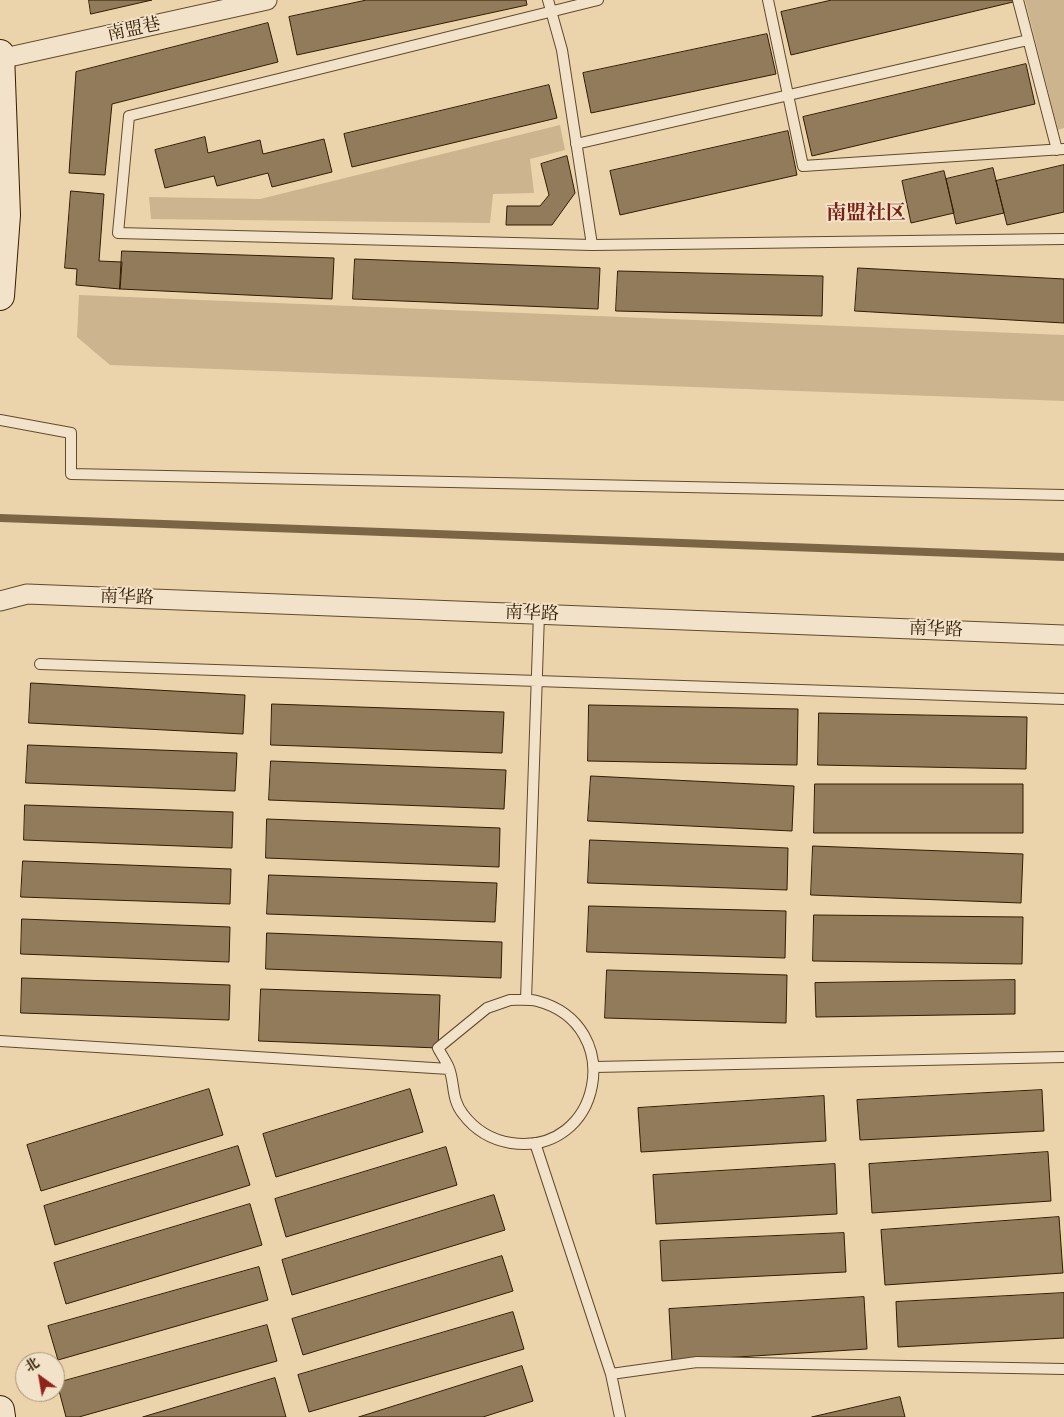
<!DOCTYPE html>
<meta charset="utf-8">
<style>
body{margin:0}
#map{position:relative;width:1064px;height:1417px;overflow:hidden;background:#ebd3ac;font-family:"IM FELL Great Primer","Noto Serif SC",serif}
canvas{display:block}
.north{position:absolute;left:15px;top:1352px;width:50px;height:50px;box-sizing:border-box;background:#f2e2c9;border:1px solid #a59379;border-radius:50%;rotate:328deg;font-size:14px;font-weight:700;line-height:20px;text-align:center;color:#321c01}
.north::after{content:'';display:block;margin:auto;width:18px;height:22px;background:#8f2418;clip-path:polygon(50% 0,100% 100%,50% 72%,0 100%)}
</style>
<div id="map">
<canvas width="1064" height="1417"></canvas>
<div class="north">北</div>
</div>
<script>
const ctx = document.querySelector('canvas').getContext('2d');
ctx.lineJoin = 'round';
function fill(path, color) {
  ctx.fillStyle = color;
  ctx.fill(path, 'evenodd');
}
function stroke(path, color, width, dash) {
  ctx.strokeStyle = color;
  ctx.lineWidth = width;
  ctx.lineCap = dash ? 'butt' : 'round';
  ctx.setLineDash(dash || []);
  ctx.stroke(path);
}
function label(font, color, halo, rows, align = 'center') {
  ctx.font = font + ' "IM FELL Great Primer","Noto Serif SC",serif';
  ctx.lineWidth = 4;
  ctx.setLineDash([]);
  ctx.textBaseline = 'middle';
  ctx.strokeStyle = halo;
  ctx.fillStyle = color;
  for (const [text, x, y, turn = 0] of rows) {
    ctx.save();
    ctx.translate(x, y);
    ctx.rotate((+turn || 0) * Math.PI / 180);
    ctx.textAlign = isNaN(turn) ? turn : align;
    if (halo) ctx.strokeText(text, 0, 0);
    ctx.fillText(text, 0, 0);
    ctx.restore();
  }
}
fill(new Path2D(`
 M1025,0H1064V128L1058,130Z
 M560,125L565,150L530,159L534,193L493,194L490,223L151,219L149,197L260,199Z
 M79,295L1064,335V401L110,365L77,337Z`), '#ccb48f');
stroke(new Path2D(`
 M0,518L1064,557`), '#7b6545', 8);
const building = new Path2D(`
 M89,0H152L91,14Z
 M367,0H526L527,5L297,55L289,17Z
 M832,0H1013V2L791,55L781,12Z
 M268,23L278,62L112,104L105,175L69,173L76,72Z
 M767,34L776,74L591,113L583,73Z
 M1026,64L1035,104L812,156L803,117Z
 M549,85L557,118L352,167L344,134Z
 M788,131L797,175L620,215L610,171Z
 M205,137L208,153L260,140L263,154L324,139L332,172L272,187L268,173L217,186L214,176L165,188L155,150Z
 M567,156L575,193L552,225H506L507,206H540L549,195L541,164Z
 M1064,165V212L1007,225L996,181Z
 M993,168L1004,213L956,224L946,179Z
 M944,171L954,213L911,223L902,181Z
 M71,191L104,194L99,261L122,262L120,289L76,285L77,269L65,268Z
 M122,251L334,258L332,299L120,289Z
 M355,259L600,268L598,309L353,299Z
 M858,268L1064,279V323L855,311Z
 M618,271L823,276L822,316L616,311Z
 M31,683L245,695L243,734L29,723Z
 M272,704L504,712L502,753L271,745Z
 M589,705L798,709L797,765L588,761Z
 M819,713L1027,717L1026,769L818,765Z
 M28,745L237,753L235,791L26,783Z
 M271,761L506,770L504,809L269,800Z
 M591,776L794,786L792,831L588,821Z
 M815,784H1023V833H814Z
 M25,805L233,812L232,848L24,840Z
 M267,819L500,828L499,867L266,858Z
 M590,840L788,848L787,890L588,883Z
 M813,846L1023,854L1021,903L811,895Z
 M23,861L231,869L230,904L21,897Z
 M269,875L497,883L495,922L267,914Z
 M589,906L786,911L785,958L587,952Z
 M814,915L1023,917L1022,964L813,961Z
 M22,919L230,927L229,962L21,954Z
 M267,933L502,942L501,978L266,969Z
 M607,970L787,975L786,1023L605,1018Z
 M22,978L230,985L229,1020L21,1013Z
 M1015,980V1014L816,1017L815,983Z
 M261,989L440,995L438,1048L259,1041Z
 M209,1089L223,1135L41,1191L27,1145Z
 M410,1089L423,1132L276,1177L263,1134Z
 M1042,1090L1044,1131L860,1140L857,1100Z
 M824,1096L826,1141L641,1152L638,1108Z
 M238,1146L250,1185L55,1245L44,1206Z
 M446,1147L457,1185L286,1237L275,1199Z
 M1048,1152L1051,1201L872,1213L869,1164Z
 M835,1164L837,1214L656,1224L653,1175Z
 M494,1195L505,1230L292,1295L282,1260Z
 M250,1204L262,1245L66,1304L54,1263Z
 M1059,1217L1063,1273L885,1285L881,1230Z
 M844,1233L846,1272L662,1281L660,1241Z
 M502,1256L513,1291L303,1355L292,1319Z
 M259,1267L268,1300L58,1360L48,1326Z
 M1064,1293V1338L898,1347L896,1302Z
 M864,1297L867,1349L672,1361L669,1309Z
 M513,1312L524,1349L309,1412L298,1375Z
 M267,1325L277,1361L79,1417H66L57,1383Z
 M522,1366L533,1401L483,1417H359Z
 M275,1378L286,1417H143Z
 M900,1397L905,1417H812Z`);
fill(building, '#927b5a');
stroke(building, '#321c01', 1);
const lane = new Path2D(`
 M548,0L562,50L592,245
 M598,0L129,116L118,233L592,245L1064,239
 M768,0L803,166L1064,149
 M1018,0L1057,150
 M576,144L1028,40
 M0,420L71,433V474L1064,495
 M40,664L1064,699
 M510,1000C519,1000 529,999 537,1001C628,1025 601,1157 511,1143C492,1140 475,1130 463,1114C451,1099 455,1084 449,1068C446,1061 441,1054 438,1048L487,1008Z
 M526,1000L539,614
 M0,1041L449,1069
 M595,1067L1064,1057
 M535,1143L611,1374L697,1362L1064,1369
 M611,1374L620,1417`);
const street = new Path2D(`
 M0,59L267,0
 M0,601L27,594L1064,635`);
const secondary = new Path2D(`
 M0,54L6,215L0,296
 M0,1410L1,1417`);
stroke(lane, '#604a2c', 12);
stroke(street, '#604a2c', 21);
stroke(secondary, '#321c01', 30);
stroke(lane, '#f2e2c9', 10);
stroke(street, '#f2e2c9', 19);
stroke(secondary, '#f2e2c9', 28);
label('18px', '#321c01', '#f2e2c9', [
 ["南盟巷",134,30,-12],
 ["南华路",127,598,2],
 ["南华路",532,614,2],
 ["南华路",936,630,2]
]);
label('bold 20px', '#7a1f14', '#f2e2c9', [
 ["南盟社区",866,214]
]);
</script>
